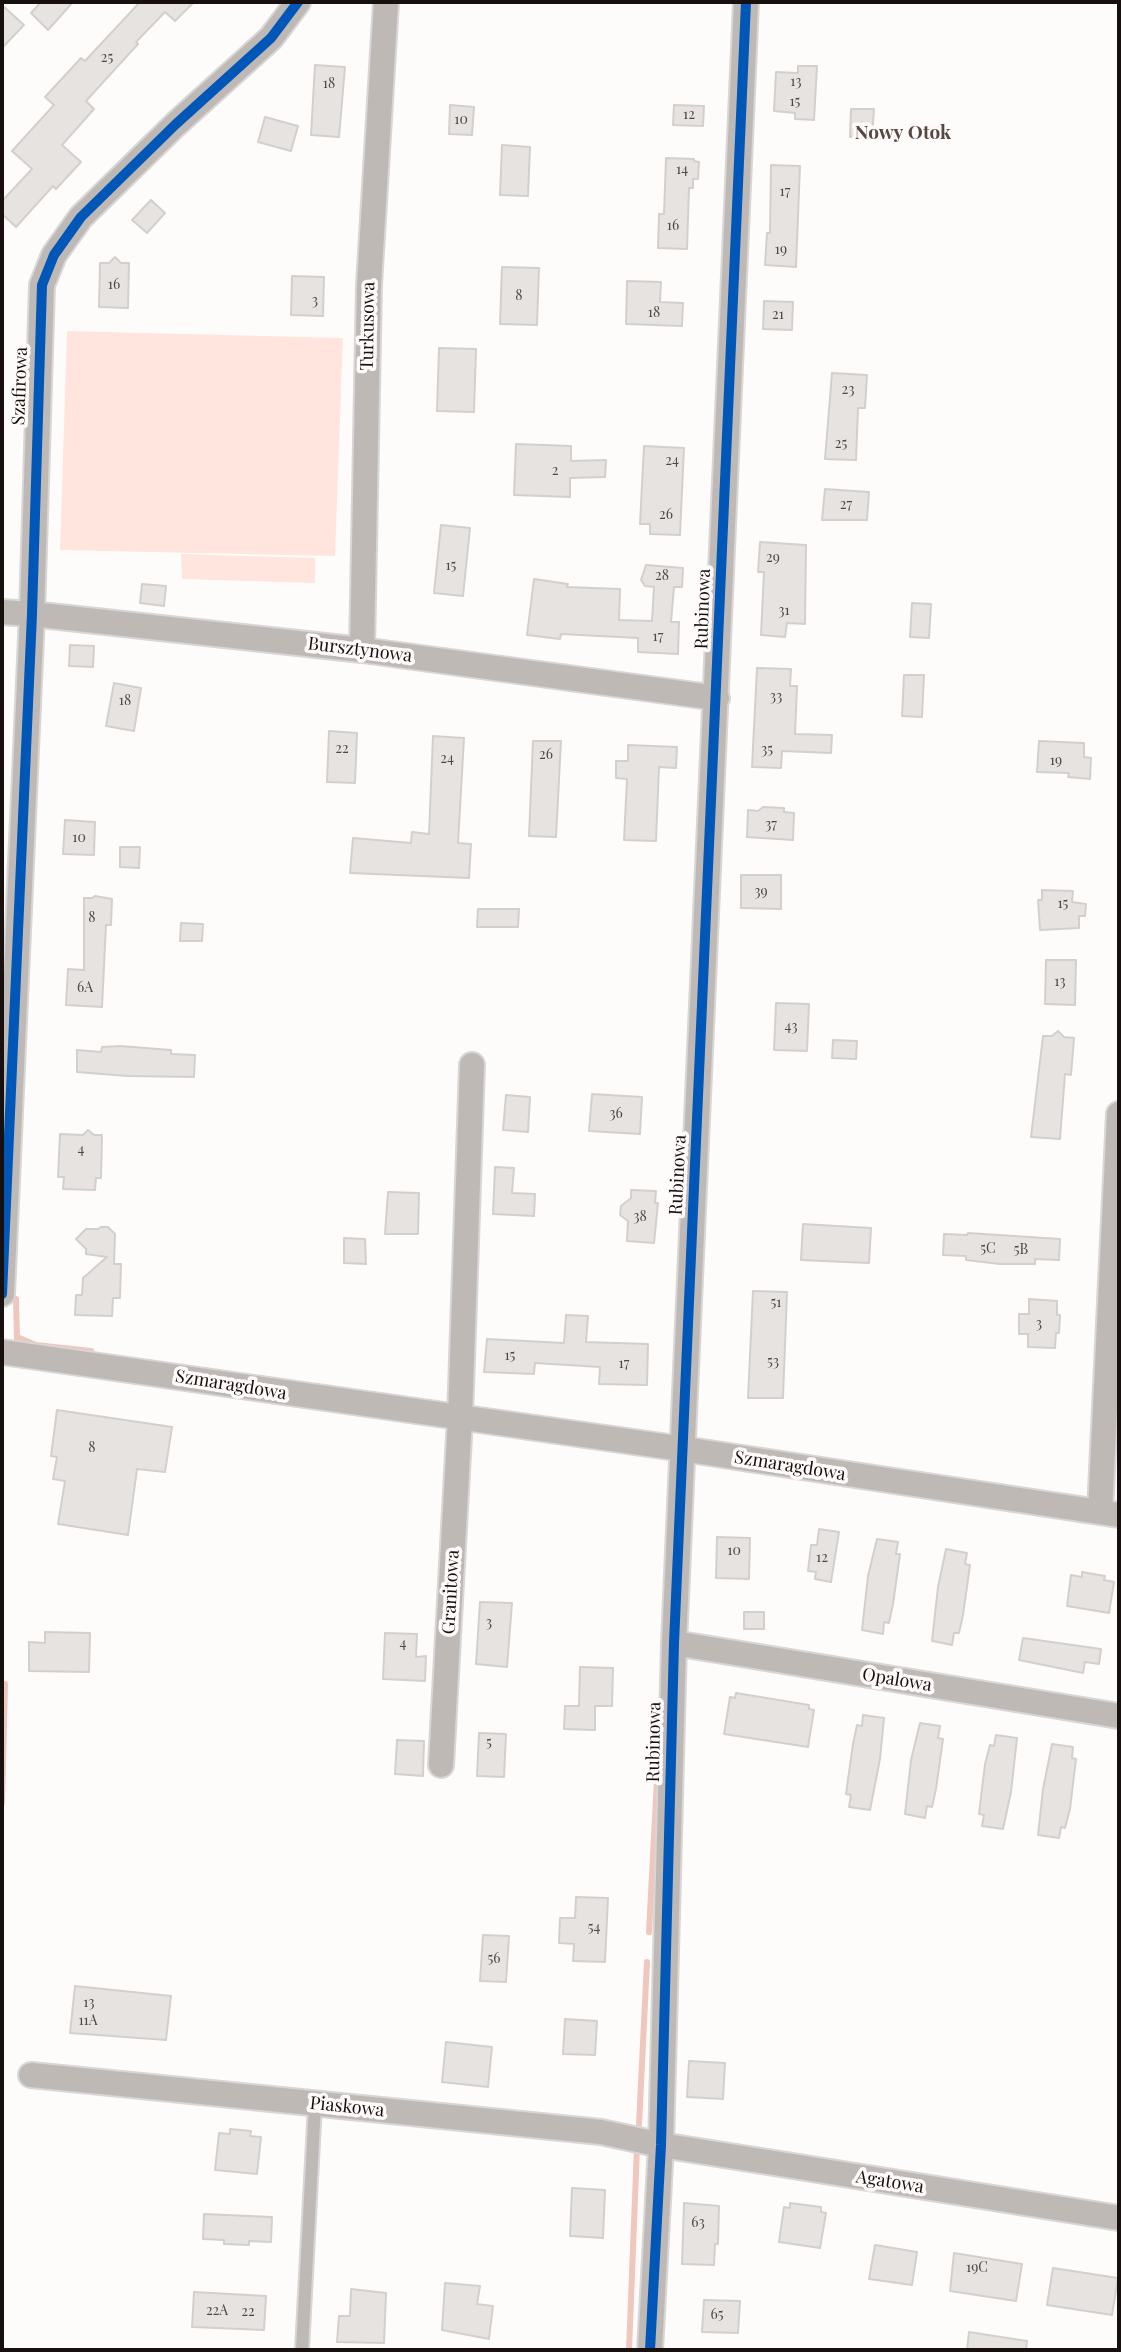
<!DOCTYPE html>
<style>
body{margin:0}
#map{position:relative;width:1121px;height:2352px;overflow:hidden;background:#fefcfb;font-family:"Playfair Display",serif}
canvas{display:block}
.frame{position:absolute;inset:0;border:4px solid #17100f;pointer-events:none}
</style>
<div id="map">
<canvas width="1121" height="2352"></canvas>
<div class="frame"></div>
</div>
<script>
const ctx = document.querySelector('canvas').getContext('2d');
ctx.lineJoin = 'round';
function fill(path, color) {
  ctx.fillStyle = color;
  ctx.fill(path, 'evenodd');
}
function stroke(path, color, width, dash) {
  ctx.strokeStyle = color;
  ctx.lineWidth = width;
  ctx.lineCap = dash ? 'butt' : 'round';
  ctx.setLineDash(dash || []);
  ctx.stroke(path);
}
function label(font, color, halo, rows, align = 'center') {
  ctx.font = font + ' "Playfair Display",serif';
  ctx.lineWidth = 7;
  ctx.setLineDash([]);
  ctx.textBaseline = 'middle';
  ctx.strokeStyle = halo;
  ctx.fillStyle = color;
  for (const [text, x, y, turn = 0] of rows) {
    ctx.save();
    ctx.translate(x, y);
    ctx.rotate((+turn || 0) * Math.PI / 180);
    ctx.textAlign = isNaN(turn) ? turn : align;
    if (halo) ctx.strokeText(text, 0, 0);
    ctx.fillText(text, 0, 0);
    ctx.restore();
  }
}
fill(new Path2D(`
 M67,331L343,338L335,556L60,550Z
 M181,554L315,558V583L182,579Z`), '#ffe5dd');
stroke(new Path2D(`
 M16,1299L17,1339
 M17,1337L36,1345L91,1351
 M2,1803L5,1684
 M649,1932L660,1723
 M639,2124L647,1962
 M629,2350L637,2147`), '#efc7bc', 6);
const building = new Path2D(`
 M41,2H73L48,30L31,13Z
 M140,2H194L175,21L165,12L136,42L138,44L86,101L94,109L62,145L81,162L56,189L53,186L16,227L2,214V201L32,169L12,151L54,105L45,97L81,58L85,61Z
 M2,5L24,25L2,48Z
 M315,65L345,67L339,137L311,135Z
 M798,66H817L814,120L795,119V113L774,111L776,72L798,73Z
 M450,105L474,107L472,135L449,134Z
 M674,105L704,106L703,126L673,125Z
 M851,109H874L872,138L850,137Z
 M265,117L298,126L291,151L258,142Z
 M502,145L530,147L528,196L500,195Z
 M666,158L694,159V161L699,162L698,179H693V188H689L687,249L658,248L659,214H664Z
 M771,165L800,166L796,267L765,265L767,233H770Z
 M151,200L165,213L147,233L132,220Z
 M115,257L121,263H129L128,308L99,307L100,263H109Z
 M502,267L539,268L537,325L500,324Z
 M292,276L324,277L323,316L291,315Z
 M627,281L661,282L660,302L683,303L682,326L626,324Z
 M764,301L793,302L792,330L763,329Z
 M439,348L476,349L474,412L437,411Z
 M832,373L867,375L865,408H858L856,460L825,459Z
 M516,444L571,446V461L606,460L605,477L570,478V497L514,495Z
 M644,446L684,448L680,535L650,534V524H640Z
 M825,489L869,492L867,520H822Z
 M441,525L470,528L463,596L434,593Z
 M760,542L806,545L805,624L787,623L785,637L761,635L764,572H758Z
 M646,565L683,568L682,587H674L671,622H679L678,654L638,652V638L561,634L560,639L527,635L534,579L568,584L567,587L620,589L619,620L652,621L654,587L645,586L641,580Z
 M142,584L166,586L164,606L140,603Z
 M912,603L931,604L929,638L910,637Z
 M70,645L94,646L93,667L69,666Z
 M757,668L791,669L790,686H797L795,734L832,735L831,753L782,751L781,768L752,767Z
 M904,675H924L922,717L902,716Z
 M114,683L141,688L134,731L106,726Z
 M329,731L357,733L355,783L327,782Z
 M433,736L464,738L458,843L471,844L469,878L350,873L353,838L411,843L412,832L429,834Z
 M533,741H561L556,837L529,836Z
 M1039,741L1084,743V757L1091,758L1090,779L1068,777L1069,773L1037,772Z
 M628,745L677,747L676,768L659,767L656,841L624,840L627,779L616,778V761H628Z
 M763,807L784,808V812L794,813L793,840L747,837L748,810L758,811Z
 M65,820L95,822L94,855L63,854Z
 M120,847H140L139,868L120,867Z
 M741,875H781V909L741,908Z
 M1042,890L1073,891L1072,902L1086,904L1085,916H1079V928L1040,930L1038,900H1042Z
 M95,896L112,899L111,925H106L102,1007L66,1005L68,969L84,970V898H92Z
 M478,909H519L518,927H477Z
 M181,923L203,924L202,941H180Z
 M1046,960H1076L1075,1005L1045,1004Z
 M776,1003L809,1004L807,1051L774,1050Z
 M1058,1031L1064,1037L1074,1038L1071,1075L1065,1074L1060,1139L1031,1137L1043,1036H1052Z
 M833,1040L857,1041L856,1059L832,1058Z
 M120,1046L171,1050V1054L195,1055L194,1077L127,1076L77,1072V1050L101,1052L102,1047Z
 M592,1094L642,1097L640,1134L589,1131Z
 M506,1095L530,1097L528,1132L503,1130Z
 M88,1130L94,1135H102L101,1178H96L95,1190L63,1189L64,1177H58L60,1134L83,1135Z
 M495,1167L514,1168L512,1193L535,1194L534,1216L493,1214Z
 M631,1190L656,1191L655,1203H658L654,1243L627,1241L628,1221L620,1215L621,1206L631,1198Z
 M388,1192L419,1193L418,1234H385Z
 M803,1224L871,1228L869,1263L801,1260Z
 M101,1227H108L115,1234L114,1264H121L120,1298H113L112,1316L75,1315L76,1295H82L83,1278L107,1257L86,1254V1249L76,1239L86,1229H98Z
 M968,1233L1060,1239L1059,1260L1035,1259V1264H1000L966,1260V1256L943,1255L944,1234L967,1235Z
 M344,1238L365,1239L366,1264L344,1263Z
 M753,1291L787,1292L783,1398H748Z
 M1029,1299L1057,1301V1315H1060L1059,1333H1056L1055,1348L1028,1347V1334H1019V1314H1029Z
 M566,1315L588,1316L586,1342L648,1344L647,1385L599,1384L600,1367L535,1363L534,1374L484,1372L487,1339L564,1343Z
 M57,1410L172,1427L165,1472L137,1469L128,1535L58,1524L65,1481L53,1479L57,1457L51,1456Z
 M819,1529L839,1532L831,1582L815,1579L816,1572L808,1571L811,1545H817Z
 M717,1537L750,1538L749,1579L716,1578Z
 M877,1539L898,1542L896,1554H900L893,1604L889,1623L884,1622L883,1634L862,1630L868,1576Z
 M946,1549L967,1553L965,1564L970,1565L963,1615L959,1633H954L952,1645L932,1641L938,1587Z
 M1082,1572L1105,1576L1104,1580L1114,1582L1109,1613L1067,1606L1071,1575L1082,1577Z
 M480,1602L512,1603L507,1667L476,1664Z
 M744,1612H764V1629H744Z
 M45,1632L90,1633L89,1672L29,1671V1642L45,1643Z
 M385,1633L417,1634L416,1657L426,1656L425,1681L383,1679Z
 M1023,1638L1101,1649L1099,1664L1085,1662L1083,1673L1019,1660Z
 M580,1667L613,1668L612,1706H595V1730L564,1729L565,1706H579Z
 M736,1693L809,1705V1709L814,1710L808,1747L724,1734L730,1697L735,1698Z
 M863,1715L884,1718L880,1759L870,1810L849,1807L851,1795L846,1794L853,1744L857,1725L862,1726Z
 M920,1723L940,1726L938,1738L943,1739L936,1789L932,1807L927,1806L925,1818L905,1814L911,1760Z
 M479,1733L506,1734L504,1777L477,1776Z
 M996,1735L1017,1738L1011,1792L1003,1829L982,1826L984,1815L979,1814L985,1764L990,1745L994,1746Z
 M397,1740L424,1741L423,1776L395,1774Z
 M1052,1744L1073,1747L1072,1758L1076,1759L1070,1809L1065,1828L1061,1827L1059,1838L1038,1835L1043,1789Z
 M576,1897L608,1898L605,1962L573,1961L574,1944L559,1943L560,1918H575Z
 M483,1935L509,1936L506,1982L480,1981Z
 M75,1986L171,1996L166,2040L70,2033Z
 M565,2019L597,2021L595,2055L563,2054Z
 M446,2042L492,2047L488,2087L442,2082Z
 M689,2061L725,2063L723,2099L687,2097Z
 M230,2129L251,2131L250,2136L261,2137L257,2174L215,2170L219,2133L230,2134Z
 M572,2188L605,2190L603,2238L570,2236Z
 M684,2203L719,2206L718,2244H715L714,2265L682,2264Z
 M790,2203L821,2207V2212L826,2213L820,2248L779,2242L784,2207L790,2208Z
 M204,2214L272,2217L271,2242L249,2241V2245L224,2244V2240L203,2239Z
 M875,2245L917,2252L912,2285L869,2279Z
 M954,2253L1022,2264L1016,2301L950,2291Z
 M1053,2268L1118,2278L1112,2315L1047,2305Z
 M445,2283L480,2286L477,2304L493,2306L489,2339L442,2330Z
 M351,2289L386,2293L384,2343L337,2342L339,2316H350Z
 M194,2292L266,2296L264,2330L192,2327Z
 M704,2300L740,2301L738,2333L702,2332Z
 M969,2332L1027,2341L1026,2350H967Z`);
fill(building, '#e7e3e1');
stroke(building, '#d4cfcd', 2);
const service = new Path2D(`
 M302,2350L315,2104`);
const minor = new Path2D(`
 M2,612L32,614L362,650L717,698
 M362,650L369,285L386,2
 M2,1294L32,614L42,285L54,255L81,217L176,124L271,38L298,2
 M2,1352L683,1449L1119,1515
 M1100,1512L1119,1114
 M674,1643L1119,1716
 M441,1765L460,1418L472,1065
 M31,2075L601,2132L661,2145L1119,2218
 M650,2350L661,2145L674,1643L746,2`);
stroke(service, '#d8d6d6', 16);
stroke(minor, '#d8d6d6', 28);
stroke(service, '#bfb9b6', 12);
stroke(minor, '#bfb9b6', 24);
stroke(new Path2D(`
 M2,1294L32,614L42,285L54,255L81,217L176,124L271,38L298,2
 M650,2350L661,2145L674,1643L746,2`), '#0057b8', 10);
label('14px', '#4d4746', null, [
 ["25",107,58],
 ["13",796,82],
 ["18",329,84],
 ["15",795,102],
 ["12",689,115],
 ["10",461,120],
 ["14",682,170],
 ["17",785,192],
 ["16",673,226],
 ["19",781,250],
 ["16",114,285],
 ["8",519,296],
 ["3",315,301],
 ["18",654,313],
 ["21",778,315],
 ["23",848,390],
 ["25",841,444],
 ["24",672,461],
 ["2",555,471],
 ["27",846,505],
 ["26",666,515],
 ["29",773,558],
 ["15",451,566],
 ["28",662,576],
 ["31",784,611],
 ["17",658,637],
 ["33",776,697],
 ["18",125,701],
 ["22",342,749],
 ["35",767,750],
 ["26",546,755],
 ["24",447,759],
 ["19",1056,761],
 ["37",771,825],
 ["10",79,838],
 ["39",761,892],
 ["15",1063,904],
 ["8",92,918],
 ["13",1060,982],
 ["6A",85,988],
 ["43",791,1027],
 ["36",616,1114],
 ["4",81,1150],
 ["38",640,1217],
 ["5C",988,1249],
 ["5B",1021,1250],
 ["51",776,1303],
 ["3",1039,1324],
 ["15",510,1356],
 ["53",773,1362],
 ["17",624,1364],
 ["8",92,1448],
 ["10",734,1551],
 ["12",822,1558],
 ["3",489,1623],
 ["4",403,1644],
 ["5",489,1743],
 ["54",594,1928],
 ["56",494,1959],
 ["13",89,2003],
 ["11A",88,2021],
 ["63",698,2223],
 ["19C",977,2268],
 ["22A",217,2311],
 ["22",248,2312],
 ["65",717,2315]
]);
label('18px', '#17100f', '#fffbfa', [
 ["Turkusowa",368,326,-89],
 ["Szafirowa",20,386,-88],
 ["Rubinowa",703,609,-88],
 ["Bursztynowa",360,650,7],
 ["Rubinowa",678,1175,-87],
 ["Szmaragdowa",231,1385,9],
 ["Szmaragdowa",790,1466,9],
 ["Granitowa",451,1592,-87],
 ["Opalowa",897,1680,9],
 ["Rubinowa",654,1742,-89],
 ["Piaskowa",347,2107,6],
 ["Agatowa",890,2182,9]
]);
label('bold 19px', '#564743', '#fffbfa', [
 ["Nowy Otok",903,133]
]);
</script>
